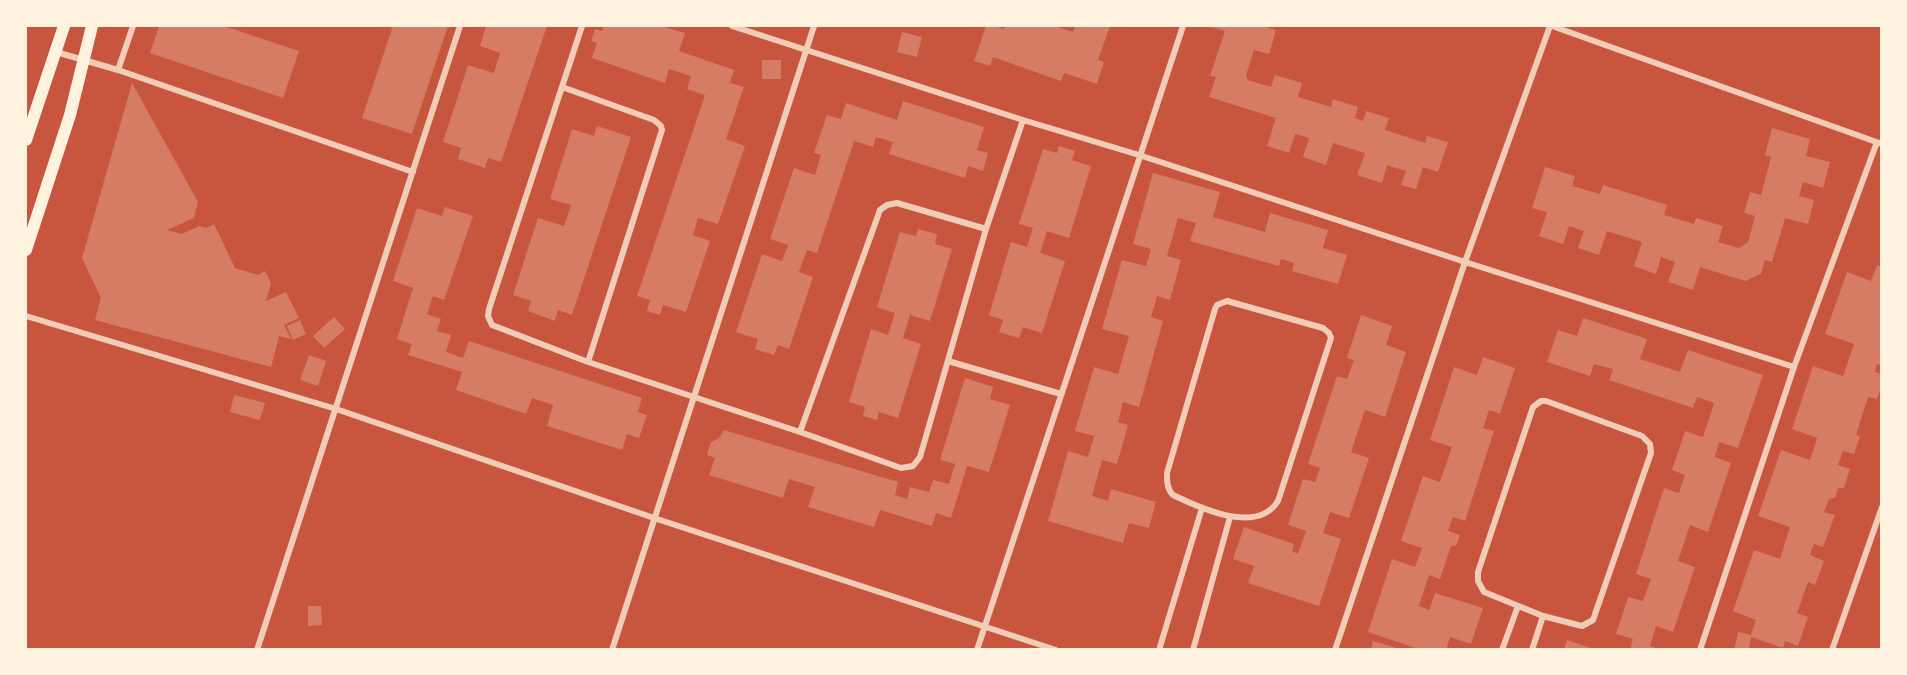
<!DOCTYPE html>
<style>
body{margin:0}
#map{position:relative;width:1907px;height:675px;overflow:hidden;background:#c8553d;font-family:Raleway,sans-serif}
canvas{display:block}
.frame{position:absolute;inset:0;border:27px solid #fff3e0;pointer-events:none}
</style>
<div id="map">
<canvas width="1907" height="675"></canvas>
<div class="frame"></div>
</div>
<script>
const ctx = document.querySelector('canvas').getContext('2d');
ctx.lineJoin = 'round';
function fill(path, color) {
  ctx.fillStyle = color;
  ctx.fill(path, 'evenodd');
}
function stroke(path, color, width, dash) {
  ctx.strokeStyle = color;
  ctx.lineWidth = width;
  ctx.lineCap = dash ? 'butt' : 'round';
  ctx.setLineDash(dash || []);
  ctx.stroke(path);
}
fill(new Path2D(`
 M159,26H224L299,51L283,98L150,53Z
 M393,26H448L412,134L362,118Z
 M486,26H547L501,162L488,158L485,168L458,159L461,148L443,142L468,65L494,73L500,53L480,46Z
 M604,26H661L685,33L679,51L734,70L730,83L744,87L726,139L745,146L718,224L698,218L693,235L710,241L686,312L663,305L660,315L647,311L650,300L637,296L705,95L687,89L691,76L669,69L665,83L592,58L597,43L591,41L595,29L602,31Z
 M986,26H994L1004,29L1005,26H1055L1073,32L1075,26H1110L1098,60L1104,62L1097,84L1064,73L1061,81L993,57L990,66L974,61Z
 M1209,26H1269L1268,28L1276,30L1269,54L1254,50L1246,75L1248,80L1271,87L1275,75L1302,83L1298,97L1331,107L1333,99L1358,107L1355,118L1363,121L1366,111L1389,118L1385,130L1425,143L1427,136L1448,142L1438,172L1423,167L1416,189L1401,185L1406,171L1387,165L1382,183L1357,175L1365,153L1333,143L1326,165L1303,157L1309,138L1295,134L1289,153L1267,146L1276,118L1209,97L1216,77L1210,76L1225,31Z
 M902,32L922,37L917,57L897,52Z
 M762,60H781V79H762Z
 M132,83L198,202L194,218L167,230L182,234L199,226L206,228L214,224L235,268L258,275L265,271L271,283L266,301L286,292L299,318L284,325L291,339L279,336L271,367L95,320L101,298L82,258Z
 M903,101L984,127L977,150L988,153L983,171L968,166L965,178L889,154L893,142L876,137L873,147L854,141L817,253L807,250L799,272L813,277L789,349L778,345L774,355L755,349L758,339L736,332L762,254L782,261L788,245L770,239L794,168L815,175L821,155L814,153L827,115L841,119L846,103L897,120Z
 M597,126L631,137L572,315L558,310L555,321L528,311L531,301L513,295L538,218L564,226L571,205L550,199L572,129L594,136Z
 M1772,128L1810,139L1806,156L1830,162L1823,188L1803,182L1799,196L1814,200L1808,224L1785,218L1772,262L1765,260L1761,274L1745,281L1700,267L1693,290L1668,282L1675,262L1661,257L1656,274L1634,266L1642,242L1607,231L1599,255L1578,248L1584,231L1569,226L1563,244L1539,236L1547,212L1532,208L1545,167L1575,176L1572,186L1600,194L1603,185L1667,205L1664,215L1694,224L1696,218L1723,226L1718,242L1739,248L1748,242L1755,216L1744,213L1750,192L1761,195L1771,157L1765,155Z
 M1059,146L1075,151L1072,160L1091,166L1069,238L1047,231L1040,253L1065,261L1042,333L1023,327L1019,338L999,332L1003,320L989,315L1011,242L1027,247L1033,228L1019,224L1043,149L1057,153Z
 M1153,173L1220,192L1213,217L1265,232L1270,213L1328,230L1323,248L1347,255L1338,284L1292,271L1294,263L1281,259L1279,266L1190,241L1196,223L1178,218L1167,256L1181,260L1170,300L1157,296L1151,317L1163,321L1139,407L1123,402L1118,422L1128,425L1117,464L1102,460L1092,496L1108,501L1111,489L1156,502L1149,528L1129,523L1123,543L1048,521L1068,451L1088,457L1094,436L1075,431L1094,367L1118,374L1129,336L1102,329L1122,260L1146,266L1151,249L1133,244Z
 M445,207L473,216L444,300L433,296L427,314L441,319L437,331L451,335L446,352L463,358L469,341L642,398L638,412L647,415L639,438L627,434L622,450L547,426L553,405L532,398L526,414L456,390L462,372L408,355L412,344L397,339L413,288L393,281L417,208L442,216Z
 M918,229L937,234L935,244L952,249L930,321L910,315L903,338L921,344L898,418L879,412L877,420L863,416L865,407L849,402L871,329L888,335L895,313L877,307L900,232L916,236Z
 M1877,265L1882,267V366L1877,364L1875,372L1882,374V385L1877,399L1868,397L1856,435L1860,436L1854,454L1843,451L1838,465L1850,469L1844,488H1838L1835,498L1829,499L1824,512L1835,515L1823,547L1814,544L1810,555L1824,561L1815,585L1808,582L1797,613L1808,617L1798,646L1785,641L1783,648L1751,637L1749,650H1734L1738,632L1751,635L1756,620L1733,611L1754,550L1780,559L1790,527L1758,516L1781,450L1810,460L1817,438L1792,429L1813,366L1843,376L1854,344L1825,334L1847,272L1871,281Z
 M1361,315L1392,326L1386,345L1406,352L1385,417L1365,410L1351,452L1369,458L1349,518L1330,512L1323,533L1341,539L1319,606L1248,583L1254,566L1233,559L1244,527L1294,544L1292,551L1298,554L1306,531L1288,525L1303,479L1315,482L1320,468L1308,464L1337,376L1347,379L1354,360L1347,358Z
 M334,317L345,329L324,348L313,336Z
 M1583,318L1647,339L1640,359L1680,372L1688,350L1763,375L1738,448L1719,442L1715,457L1731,463L1708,532L1690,525L1678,561L1695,567L1673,632L1656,626L1650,646L1661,650H1630L1633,639L1616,634L1628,597L1643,601L1651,579L1636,574L1664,488L1679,493L1685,475L1672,470L1685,431L1703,437L1714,403L1697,397L1693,408L1609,380L1613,369L1594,364L1590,376L1547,362L1558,330L1577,336Z
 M300,320L306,334L293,340L287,326Z
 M309,355L326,361L318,386L300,380Z
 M1483,357L1515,368L1500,414L1489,410L1483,428L1494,431L1465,521L1453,517L1448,531L1460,535L1456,546H1451L1440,579L1429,575L1419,606L1429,610L1435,593L1483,608L1471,644L1450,637L1446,650H1421L1368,632L1392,559L1415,567L1422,548L1401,541L1423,476L1440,482L1452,447L1430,440L1454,367L1477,375Z
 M965,378L993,387L990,399L1010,405L989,472L967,466L951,518L936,513L932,526L880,510L874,527L808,507L815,487L789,479L783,498L709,475L715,458L707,455L711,442L719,438L724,430L898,482L895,495L907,499L910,487L929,492L933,480L949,484L955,464L940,460Z
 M234,395L265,403L260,420L230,412Z
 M308,606H321L322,625L308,626Z
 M1567,640L1594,649V650H1564Z
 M1373,641L1400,649V650H1371Z`), '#d67c66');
stroke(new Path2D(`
 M133,26L118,70L413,172
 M582,26L489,309L488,316L492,325L588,362L800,432L901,468L913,466L920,457L986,229L1023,120
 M732,26L1023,120L1139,155L1465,262L1335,650
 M1550,26L1465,262L1794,367
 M1552,26L1882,144
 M56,52L118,70
 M562,87L654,120L661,126L662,130L588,362
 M1227,301L1323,328L1329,333L1331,338L1278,501C1257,535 1200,508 1173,495C1167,489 1167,482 1167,473L1215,309L1217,305Z
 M26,316L336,409L654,518L1056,650
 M948,361L1061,394
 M1541,401H1546L1642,436L1650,444L1651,453L1593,620L1582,626L1543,616L1484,592L1478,581V572L1533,407Z
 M800,432L880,210L887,205L897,203L986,229
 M257,650L460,26
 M612,650L814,26
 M977,650L1183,26
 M1159,650L1202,508
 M1193,650L1230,517
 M1502,650L1518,606
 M1532,650L1543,616
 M1700,650L1794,367L1877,142
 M1832,650L1882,507`), '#f1ccb7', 6);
stroke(new Path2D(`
 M26,140L64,26
 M26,250L70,115L92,26`), '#fff3e0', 12);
</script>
